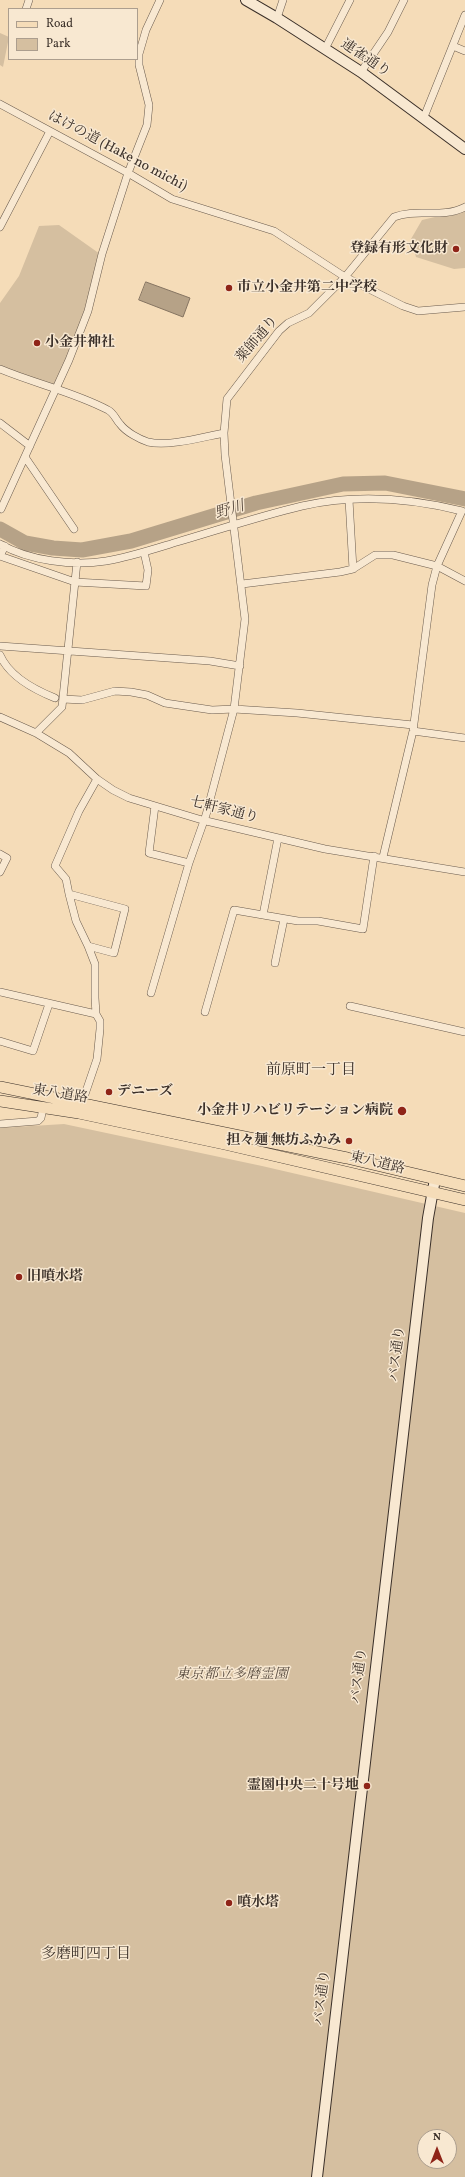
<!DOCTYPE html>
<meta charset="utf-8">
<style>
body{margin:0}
#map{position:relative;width:465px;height:2177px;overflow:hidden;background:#f5dcb8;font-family:Vollkorn,serif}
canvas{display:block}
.legend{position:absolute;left:8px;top:8px;width:130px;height:52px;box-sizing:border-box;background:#f8e8d1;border:1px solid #ac9e8e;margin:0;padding:5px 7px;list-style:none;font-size:12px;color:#3b3029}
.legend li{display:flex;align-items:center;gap:8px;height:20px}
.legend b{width:20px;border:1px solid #ac9e8e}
.north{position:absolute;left:417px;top:2129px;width:40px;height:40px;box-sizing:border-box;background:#f8e8d1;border:1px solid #ac9e8e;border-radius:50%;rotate:0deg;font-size:11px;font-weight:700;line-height:16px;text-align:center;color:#3b3029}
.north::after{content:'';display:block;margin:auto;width:14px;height:18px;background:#8f2418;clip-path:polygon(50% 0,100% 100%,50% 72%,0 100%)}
</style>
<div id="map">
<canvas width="465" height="2177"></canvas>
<ul class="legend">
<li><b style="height:5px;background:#f5dcb8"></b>Road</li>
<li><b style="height:11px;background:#d5bfa0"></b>Park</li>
</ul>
<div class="north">N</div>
</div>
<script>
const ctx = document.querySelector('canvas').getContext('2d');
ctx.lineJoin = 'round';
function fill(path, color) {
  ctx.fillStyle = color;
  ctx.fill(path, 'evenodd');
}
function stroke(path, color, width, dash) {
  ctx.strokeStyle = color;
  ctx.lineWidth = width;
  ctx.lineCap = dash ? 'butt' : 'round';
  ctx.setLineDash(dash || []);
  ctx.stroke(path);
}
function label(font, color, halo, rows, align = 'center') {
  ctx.font = font + ' Vollkorn,"Noto Serif JP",serif';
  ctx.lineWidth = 3;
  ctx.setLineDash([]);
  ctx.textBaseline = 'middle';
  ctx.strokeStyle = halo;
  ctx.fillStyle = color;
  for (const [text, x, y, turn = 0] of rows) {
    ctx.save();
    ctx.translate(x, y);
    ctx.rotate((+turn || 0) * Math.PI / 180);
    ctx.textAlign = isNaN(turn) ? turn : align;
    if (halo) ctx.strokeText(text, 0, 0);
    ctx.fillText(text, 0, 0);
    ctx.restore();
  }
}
fill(new Path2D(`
 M0,33L9,37L3,67L0,65Z
 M465,210V268L454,269L416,257L411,239L422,220Z
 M59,225L100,254L86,311L55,385L0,367V303L19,276L39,226Z
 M64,1124L262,1166L465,1213V2177H0V1128ZM425,2137H449V2161H425Z`), '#d5bfa0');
const water = new Path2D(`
 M146,282L190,298L183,317L139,300Z`);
fill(water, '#b6a287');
stroke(water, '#857461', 1);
stroke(new Path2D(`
 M0,529L25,543L53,548L82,550L131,541L256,503L343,484L385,483L465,499`), '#b6a287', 15);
const street = new Path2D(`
 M26,9L29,0
 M277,18L283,0
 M453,46L465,51
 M325,49L350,0
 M361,72L388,32L404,0
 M0,104L128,173L172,199L274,231L345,277L403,306L418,311L465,307
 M424,117L465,15
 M0,227L50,131
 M0,369C36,384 74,392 108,410C114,413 116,420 120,424C126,432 139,439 148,442C168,447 203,437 224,433
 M0,423L30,446
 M25,457L74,529
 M349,500L353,569
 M1,509L69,360L88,311L102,254L128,173L147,125L149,105L139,65V54L146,30L160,0
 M0,544C29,561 73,566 106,561C130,557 154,549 177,542C218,530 260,516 302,506C355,494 410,498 462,511L437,566L432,585L413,731L383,857
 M5,546L0,556L75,582L146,586L148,570L144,552
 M242,584L340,572L353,569L375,555H393L437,566L465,581
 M0,646L210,661L240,666
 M0,655C9,676 35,690 55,698
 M63,699L82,700L115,691L131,692L147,695L165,703L212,710L234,709L297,713L413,725
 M0,717L36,733L69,753L97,779L113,790L129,798L202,820L325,849L465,872
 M413,731L465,738
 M36,733L62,707L77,562
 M155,806L149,853L189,863
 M0,854L7,858L0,872
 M69,894L76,921L88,946L114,953L125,909L69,894L66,879L55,866L79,811L97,779
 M263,915L278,838
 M275,963L284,919
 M0,992L96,1014
 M151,993L189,863L206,815L234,709L245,619L225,455L224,433L227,399L279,331L288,323L309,313L345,277L394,217C416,208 442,219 465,207
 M350,1006L465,1032
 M205,1012L234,910L298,921H318L363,929L374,856
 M0,1041L33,1051L49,1004
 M82,1103L97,1059L100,1029V1021L96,1014L95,998V964L88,946
 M0,1124L38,1121L41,1118L43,1108`);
const secondary = new Path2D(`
 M246,0L277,18L361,72L465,149
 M317,2177L428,1218L435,1179`);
const primary = new Path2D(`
 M0,1087L347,1158L465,1186
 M0,1101L79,1113L225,1144L465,1200`);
stroke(street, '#6a5b4d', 8);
stroke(secondary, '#3b3029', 12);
stroke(primary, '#3b3029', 12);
stroke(street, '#f8e8d1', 7);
stroke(secondary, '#f8e8d1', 10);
stroke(primary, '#f5dcb8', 11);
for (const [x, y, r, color] of [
 [456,249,4,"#8f2418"],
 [229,288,4,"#8f2418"],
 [37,343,4,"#8f2418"],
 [109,1092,4,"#8f2418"],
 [402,1111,5,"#8f2418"],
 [349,1141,4,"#8f2418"],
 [19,1277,4,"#8f2418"],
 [367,1786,4,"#8f2418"],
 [229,1903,4,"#8f2418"]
]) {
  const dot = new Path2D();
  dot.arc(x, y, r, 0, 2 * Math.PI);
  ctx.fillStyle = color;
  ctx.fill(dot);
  stroke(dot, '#f8e8d1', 1.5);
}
label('14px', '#3b3029', '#f8e8d1', [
 ["連雀通り",365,59,34],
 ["はけの道 (Hake no michi)",117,152,28],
 ["薬師通り",258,340,-49],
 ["七軒家通り",224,811,14],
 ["東八道路",60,1095,9],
 ["東八道路",377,1164,14],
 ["バス通り",398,1354,-83],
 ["バス通り",360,1676,-83],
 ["バス通り",323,1998,-83]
]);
label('bold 14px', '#3b3029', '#f8e8d1', [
 ["登録有形文化財",448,249,"right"],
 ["市立小金井第二中学校",237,288],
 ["小金井神社",45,343],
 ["デニーズ",117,1092],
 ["小金井リハビリテーション病院",393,1111,"right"],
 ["担々麺 無坊ふかみ",341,1141,"right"],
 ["旧噴水塔",27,1277],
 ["霊園中央二十号地",359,1786,"right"],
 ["噴水塔",237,1903]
], 'left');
label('italic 14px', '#5a4d41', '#f8e8d1', [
 ["東京都立多磨霊園",232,1675]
]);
label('italic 15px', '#5a4c40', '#f8e8d1', [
 ["野川",230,511,-17]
]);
label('15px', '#3b3029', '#f8e8d1', [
 ["前原町一丁目",311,1071],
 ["多磨町四丁目",86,1955]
]);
</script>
